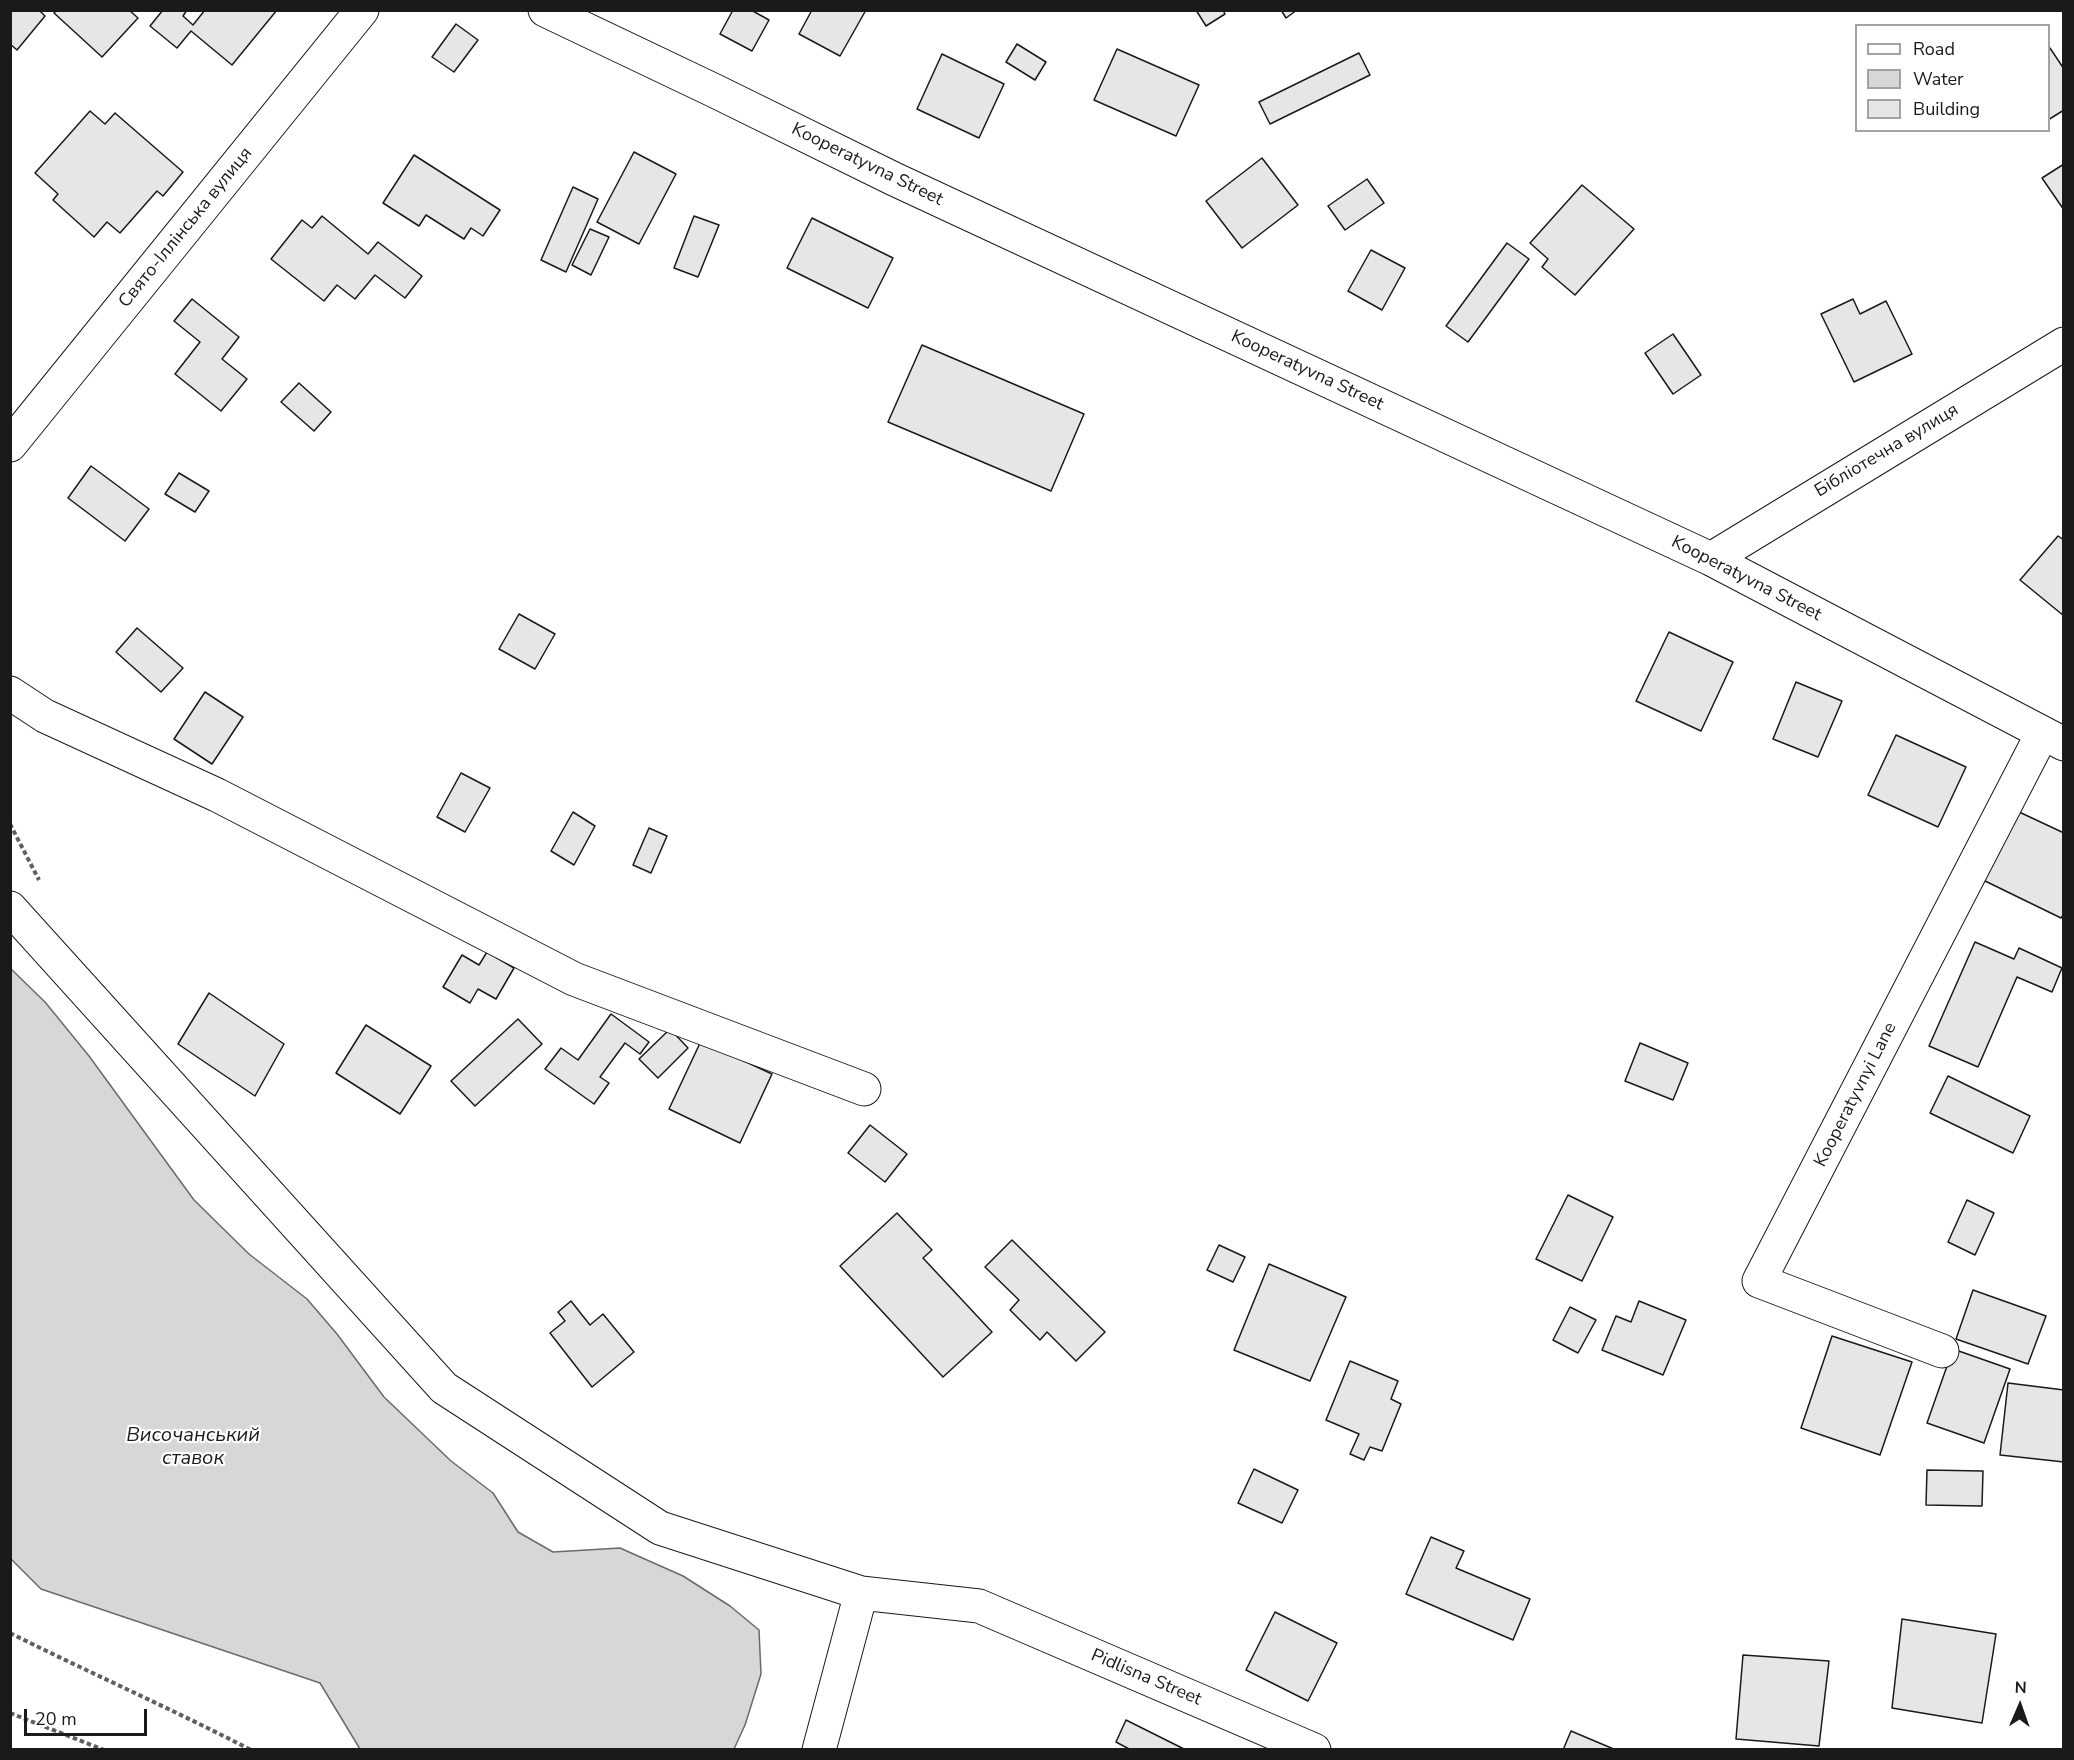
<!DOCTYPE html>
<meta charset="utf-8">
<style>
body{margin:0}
#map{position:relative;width:2074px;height:1760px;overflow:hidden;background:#fff;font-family:"Nunito Sans",sans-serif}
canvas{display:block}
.frame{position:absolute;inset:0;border:12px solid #1a1a1a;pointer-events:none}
.legend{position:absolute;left:1855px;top:24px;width:195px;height:108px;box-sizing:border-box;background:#fff;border:2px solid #a3a3a3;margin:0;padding:8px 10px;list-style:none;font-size:18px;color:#1a1a1a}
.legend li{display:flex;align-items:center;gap:12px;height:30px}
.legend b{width:30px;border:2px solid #a3a3a3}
.north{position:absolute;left:1990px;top:1676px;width:60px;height:60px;-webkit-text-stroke:4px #fff;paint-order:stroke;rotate:2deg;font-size:16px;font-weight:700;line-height:24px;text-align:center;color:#1a1a1a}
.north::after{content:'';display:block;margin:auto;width:21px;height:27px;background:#1a1a1a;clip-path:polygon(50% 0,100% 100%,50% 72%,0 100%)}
.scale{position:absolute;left:24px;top:1709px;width:123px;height:27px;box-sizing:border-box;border:3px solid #1a1a1a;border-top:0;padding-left:8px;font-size:18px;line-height:21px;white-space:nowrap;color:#1a1a1a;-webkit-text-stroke:4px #fff;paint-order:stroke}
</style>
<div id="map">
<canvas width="2074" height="1760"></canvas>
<div class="frame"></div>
<ul class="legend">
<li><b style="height:8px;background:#fff"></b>Road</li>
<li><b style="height:16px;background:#d7d7d7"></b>Water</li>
<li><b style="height:16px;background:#e6e6e6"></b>Building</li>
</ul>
<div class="north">N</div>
<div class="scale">20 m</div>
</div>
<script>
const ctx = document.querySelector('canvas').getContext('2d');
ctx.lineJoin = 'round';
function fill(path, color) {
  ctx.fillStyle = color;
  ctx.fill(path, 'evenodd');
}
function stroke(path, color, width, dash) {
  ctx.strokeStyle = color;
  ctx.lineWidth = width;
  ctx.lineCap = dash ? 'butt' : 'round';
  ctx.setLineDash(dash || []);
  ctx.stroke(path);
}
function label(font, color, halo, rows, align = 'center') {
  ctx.font = font + ' "Nunito Sans",sans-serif';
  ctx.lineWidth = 4.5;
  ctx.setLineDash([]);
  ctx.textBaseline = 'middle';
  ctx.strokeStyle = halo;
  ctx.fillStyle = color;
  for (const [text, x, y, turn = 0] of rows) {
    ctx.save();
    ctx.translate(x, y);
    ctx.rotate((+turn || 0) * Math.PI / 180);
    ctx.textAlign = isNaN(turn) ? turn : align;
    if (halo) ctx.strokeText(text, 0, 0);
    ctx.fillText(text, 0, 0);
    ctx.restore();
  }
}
const water = new Path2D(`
 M10,968L45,1002L89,1056L194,1200L249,1254L307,1299L337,1334L384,1397L451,1461L493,1493L518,1532L553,1552L620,1548L683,1576L730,1606L759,1630L761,1674L745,1725L734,1749H360L320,1683L41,1589L11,1559Z`);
fill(water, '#d7d7d7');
stroke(water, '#6a6a6a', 1.5);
const building = new Path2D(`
 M10,10H39L45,16L17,50L10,44Z
 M57,10H129L138,18L102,57L54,13Z
 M163,10H187L183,16L193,25L205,10H277L232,65L191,31L177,48L150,26Z
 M733,10H751L769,20L752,51L720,34Z
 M812,10H866L840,56L799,34Z
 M1196,10H1223L1225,14L1206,26Z
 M1281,10H1297L1286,18Z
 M456,24L478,40L454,72L432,57Z
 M1017,44L1046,62L1035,80L1006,62Z
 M2050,48L2064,69V110L2048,120V50Z
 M1117,49L1199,85L1176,136L1094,100Z
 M1359,53L1370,75L1270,124L1259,102Z
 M942,54L1004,84L979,138L917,109Z
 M90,111L105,124L115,113L183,172L163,196L157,191L120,233L107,222L94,237L53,200L58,194L35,173Z
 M634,152L676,174L639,244L597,222Z
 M414,155L500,210L483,236L471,228L464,239L426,215L419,226L383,203Z
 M1262,158L1298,205L1242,248L1206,201Z
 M2064,164V210L2042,178Z
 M1367,179L1384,203L1345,230L1328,206Z
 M1582,185L1634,229L1575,295L1542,267L1548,259L1530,243Z
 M573,187L598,199L566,272L541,260Z
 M322,216L368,254L378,242L422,276L405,298L375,275L355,299L337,285L324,301L271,259L302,220L312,228Z
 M694,216L719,225L698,277L674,268Z
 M812,218L893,258L868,308L787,268Z
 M590,229L609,237L591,275L572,265Z
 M1507,243L1529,259L1468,342L1446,326Z
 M1371,250L1405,268L1382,310L1348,291Z
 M192,299L239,337L222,359L247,379L221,411L175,374L200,342L174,321Z
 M1853,299L1860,314L1886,301L1912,354L1854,382L1821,314Z
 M1673,334L1701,375L1673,394L1645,353Z
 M922,345L1084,414L1051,491L888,422Z
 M299,383L331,412L314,431L281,402Z
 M91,466L149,509L125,541L68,498Z
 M179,473L209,491L195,512L165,494Z
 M2058,536L2064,540V616L2020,580Z
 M519,614L555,634L535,669L499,649Z
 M137,628L183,668L161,692L116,652Z
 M1669,632L1733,662L1701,731L1636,701Z
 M1796,682L1842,701L1818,757L1773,739Z
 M205,692L243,717L212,764L174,739Z
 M1896,735L1966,767L1938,827L1868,795Z
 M461,773L490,788L465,832L437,817Z
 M2017,811L2064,833V914L2061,918L1983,880Z
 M573,812L595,826L574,865L551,851Z
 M649,828L667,836L651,873L633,865Z
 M1975,942L2014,959L2019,948L2062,968L2052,992L2017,977L1978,1067L1929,1046Z
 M487,952L514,968L496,999L478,989L470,1003L443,987L462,955L479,965Z
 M209,993L284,1044L255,1096L178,1044Z
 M611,1014L649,1042L640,1054L625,1043L600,1077L609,1083L594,1104L545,1069L561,1048L578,1060Z
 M518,1019L542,1044L475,1106L451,1081Z
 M366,1025L431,1066L400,1114L336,1073Z
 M670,1029L688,1048L658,1078L639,1059Z
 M701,1041L772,1074L740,1143L669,1109Z
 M1640,1043L1688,1063L1673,1100L1625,1081Z
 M1948,1076L2030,1116L2013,1153L1930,1113Z
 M870,1125L907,1154L885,1182L848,1153Z
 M1568,1195L1613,1217L1582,1281L1536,1259Z
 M1967,1200L1994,1213L1975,1255L1948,1242Z
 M897,1213L932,1250L923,1258L992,1332L943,1377L840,1266Z
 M1012,1240L1105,1332L1076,1361L1047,1332L1040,1340L1010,1310L1019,1300L985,1267Z
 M1219,1245L1245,1257L1233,1282L1207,1270Z
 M1269,1264L1346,1297L1310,1381L1234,1350Z
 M1973,1290L2046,1316L2028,1364L1956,1339Z
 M571,1301L590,1325L603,1314L634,1352L592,1387L550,1333L565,1321L558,1312Z
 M1639,1301L1686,1320L1663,1375L1602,1350L1616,1316L1631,1322Z
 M1570,1307L1596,1320L1578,1353L1553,1340Z
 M1832,1336L1912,1362L1880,1455L1801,1428Z
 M1953,1349L2010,1369L1984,1443L1927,1423Z
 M1350,1361L1398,1381L1391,1399L1401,1404L1382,1451L1370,1447L1364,1460L1350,1454L1359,1434L1326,1420Z
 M2008,1383L2064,1390V1462L2000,1455Z
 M1254,1469L1298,1490L1282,1523L1238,1503Z
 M1927,1470L1983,1471L1982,1506L1926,1505Z
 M1431,1537L1464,1551L1456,1568L1530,1599L1513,1640L1406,1594Z
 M1275,1612L1337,1643L1308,1701L1246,1670Z
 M1902,1619L1996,1634L1982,1723L1892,1708Z
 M1743,1655L1829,1661L1819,1746L1736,1739Z
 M1126,1720L1186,1750H1131L1116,1742Z
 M1571,1731L1616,1750H1563Z`);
fill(building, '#e6e6e6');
stroke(building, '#1a1a1a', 1.5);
const street = new Path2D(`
 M545,10L715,91L894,179L1711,559L2064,744
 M10,445L362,10
 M1711,559L2064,344
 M10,693L45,716L217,795L574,979L864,1089
 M10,908L444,1388L660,1528L861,1593L979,1606L1314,1750
 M1942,1351L1759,1281L2042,734
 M819,1750L861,1593`);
stroke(street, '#1a1a1a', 35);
stroke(new Path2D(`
 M10,824L39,880
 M10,1633C90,1673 172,1709 251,1750
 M10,1713L104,1750`), '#5f5f5f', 4, [4.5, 3]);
stroke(street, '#fff', 33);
label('18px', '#1a1a1a', '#fff', [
 ["Kooperatyvna Street",867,165,26],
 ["Свято-Іллінська вулиця",186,228,-51],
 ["Kooperatyvna Street",1307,371,25],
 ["Бібліотечна вулиця",1887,451,-31],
 ["Kooperatyvna Street",1746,579,27],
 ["Kooperatyvnyi Lane",1856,1095,-63],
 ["Pidlisna Street",1146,1678,23]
]);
label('italic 20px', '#1a1a1a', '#fff', [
 ["Височанський",193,1436],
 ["ставок",193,1459]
]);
</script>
